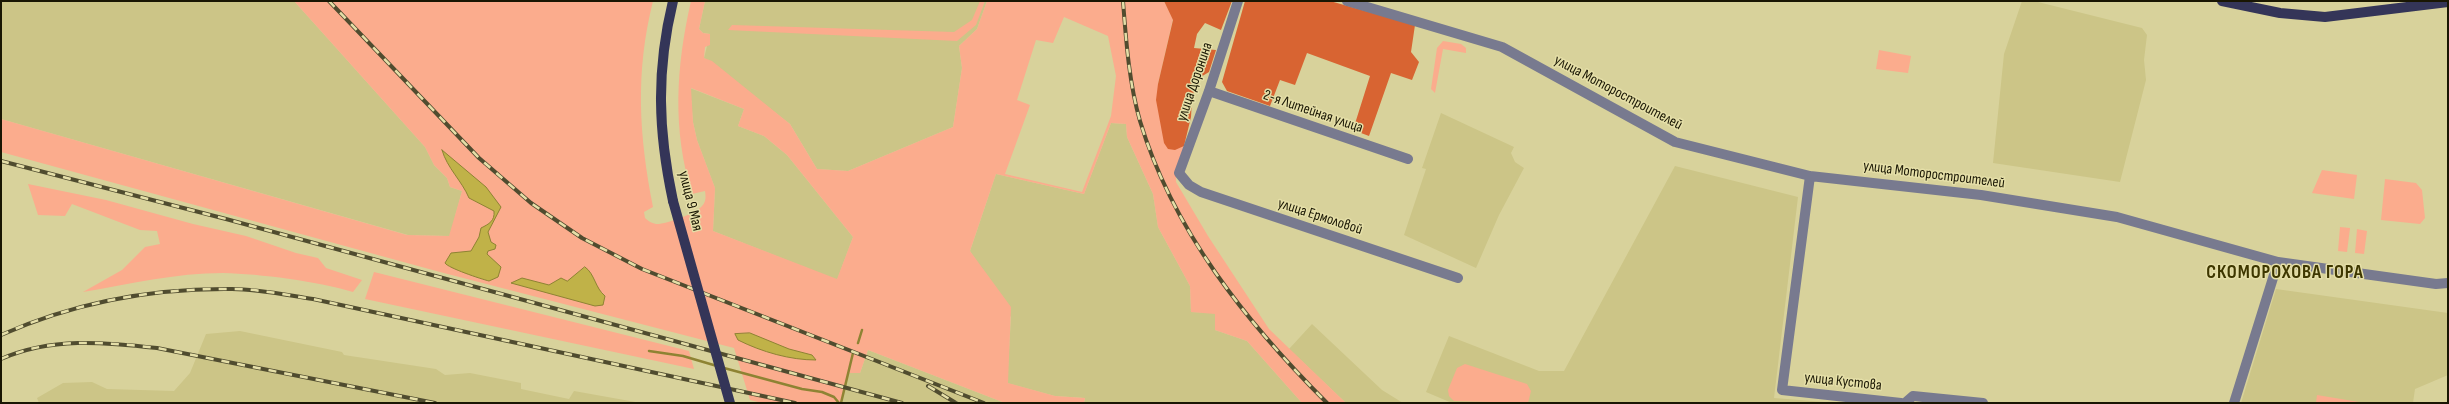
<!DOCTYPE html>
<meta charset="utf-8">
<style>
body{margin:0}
#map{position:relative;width:2449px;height:404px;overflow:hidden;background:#d8d29b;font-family:"Sofia Sans Condensed",sans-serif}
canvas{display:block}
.frame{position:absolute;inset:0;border:2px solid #191603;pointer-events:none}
</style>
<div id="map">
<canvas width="2449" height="404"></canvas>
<div class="frame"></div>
</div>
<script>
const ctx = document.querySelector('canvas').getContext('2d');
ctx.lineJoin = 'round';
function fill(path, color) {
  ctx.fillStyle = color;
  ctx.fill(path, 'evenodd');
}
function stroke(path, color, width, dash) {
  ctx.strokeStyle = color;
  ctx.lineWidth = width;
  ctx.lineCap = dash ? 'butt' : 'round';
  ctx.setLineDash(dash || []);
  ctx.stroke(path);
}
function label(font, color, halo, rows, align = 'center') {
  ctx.font = font + ' "Sofia Sans Condensed",sans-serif';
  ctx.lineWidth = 3;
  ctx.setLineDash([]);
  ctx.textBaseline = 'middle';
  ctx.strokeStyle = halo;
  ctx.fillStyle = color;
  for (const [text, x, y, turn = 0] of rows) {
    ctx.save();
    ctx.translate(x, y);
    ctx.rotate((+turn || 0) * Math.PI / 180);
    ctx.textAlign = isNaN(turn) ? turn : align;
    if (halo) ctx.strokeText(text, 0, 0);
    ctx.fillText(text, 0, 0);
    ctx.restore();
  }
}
fill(new Path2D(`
 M1,1H294L425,147L434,165L447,178L450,187L462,191L450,236L408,235L1,119Z
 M705,1H987L977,29L959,46L962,68L953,127L848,171L817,169L790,124L704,58L710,34L703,33L699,29Z
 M2022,1H2034L2142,28L2147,35L2144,60L2146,80L2120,182L1993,163L2004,54Z
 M690,88L744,109L738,126L764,136L787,155L853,237L837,280L713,231L715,188L697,140L693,122Z
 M1441,113L1514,147L1511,153L1515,162L1524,168L1499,215L1476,268L1404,235L1426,169L1422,168Z
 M1111,123L1126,124L1127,137L1153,194L1158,227L1190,286L1191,312L1215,313V330L1247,341L1302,403H1084L1085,398L1055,396L1007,383L1011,317L970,251L996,174L1084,194Z
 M1675,166L1798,197L1774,398L1837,403H1452L1426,392L1449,336L1539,371H1564Z
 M2276,289L2448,313V375L2415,389L2413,403H2241Z
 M1312,324L1382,390L1403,403H1346L1289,349Z
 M240,331L342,352L344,355L436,369L445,375L470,373L521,383V389L569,399L574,391L641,403H39L37,398L63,383L92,382L107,389L174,391L190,373L206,334Z
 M868,350L1005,403H841L849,373H860Z`), '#ccc587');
fill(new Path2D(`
 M294,1H653C635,73 639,135 653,207L644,212L645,218C648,221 651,223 656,224C664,225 697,213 702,206C706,202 706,197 705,191L692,194C672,129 676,67 691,1H705L699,29L703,33L710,34V45L705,47L704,58L712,61L790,124L817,169L848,171L953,127L962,68L959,46L977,29L987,1H1164L1173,19L1158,84L1184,146L1176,172V182L1208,236L1269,329L1346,403H1302L1247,341L1215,330V314L1191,312L1190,286L1158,227L1153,194L1127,137L1126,124L1111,123L1084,194L996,174L970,251L1011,307L1008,383L1055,396L1085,398L1084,403H1005L868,350L860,373H849L841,403H762L750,400L734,348L440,272L1,152V119L407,235L449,236L462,191L450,187L447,178L434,165L425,147ZM1064,17L1108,36L1116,76L1111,116L1082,192L1005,174L1030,105L1017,100L1036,40L1053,43ZM691,88L744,109L738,126L764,136L787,155L853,237L837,279L713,231L715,188L697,140L693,122Z
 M980,1H985L976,25L957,41L728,30L732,25L954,32L972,20Z
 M1443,41L1461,44L1466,48V53L1443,49L1435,93L1431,89L1437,48Z
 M1879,50L1911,56L1908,73L1876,69Z
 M2322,170L2357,175L2354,199L2312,193Z
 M2385,179L2416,183L2422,190L2425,218L2420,224L2381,220Z
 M28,184L106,200L193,224L246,236L296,253L318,258L326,268L362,280L353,292C316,281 261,274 223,273C176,273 129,284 83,292L122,270L145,247L160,244L157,231L140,230L72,204L65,216L38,215Z
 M2340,227L2350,228L2347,252L2338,251Z
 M2357,229L2367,231L2364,254L2355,253Z
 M374,272L689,351L694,369L365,299Z
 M1465,364L1527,384L1531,391L1528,403L1454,401L1449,396L1448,390L1457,368Z
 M2317,395L2365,403H2316Z`), '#fbac8d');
fill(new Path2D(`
 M1164,1H1232L1221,30L1205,23L1197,34L1194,48L1216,50L1209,72L1199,78L1192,99L1191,117L1184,146L1175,150L1168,149L1164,143L1156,100L1158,84L1173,20Z
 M1245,1H1330L1415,25L1411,52L1419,62L1412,80L1391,73L1369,136L1353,130L1370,76L1307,53L1295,85L1280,80L1270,106L1227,91L1222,82Z`), '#d86432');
const water = new Path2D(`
 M442,150L486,187L501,207L488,232L491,242L496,245L495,249L488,251L487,254L501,267L498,277L489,281C481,279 448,268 445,263L451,253L471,251L479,237L481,228C489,224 495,221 494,211L469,198C462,181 447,168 442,150Z
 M585,267C595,274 595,288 605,296L603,305L595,306L511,283L522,278L549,285L561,278L567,281Z
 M750,333L789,349L812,355L816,360C790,360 762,352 738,340L735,334Z`);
fill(water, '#c0b248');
stroke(water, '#8e8333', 1);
stroke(new Path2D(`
 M858,343L862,330
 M649,351L683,356L717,366
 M724,368L802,389L822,392L834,397L839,403
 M841,403L853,353`), '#8e8333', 2.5);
stroke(new Path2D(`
 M1238,1L1209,91L1179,173L1189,185L1201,192L1458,278
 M1347,1L1502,47L1675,142L1810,176L1981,195L2117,217L2278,262L2436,284L2448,283
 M1209,91L1408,159
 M1810,176L1782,390L1901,403
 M1905,403L1913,396L1983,403
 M2234,403L2278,262`), '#787a8f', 10);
stroke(new Path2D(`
 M673,1C656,71 658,131 673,201
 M2222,1L2280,13L2325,17L2448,2`), '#343558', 10);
const rail = new Path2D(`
 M329,1L479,158L531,203L582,238L642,269L984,403
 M1123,1C1126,40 1129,83 1140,121C1173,231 1247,323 1327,403
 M1,161L226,219L902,403
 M1,335C73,303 152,288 232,289C259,289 286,295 313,299L795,403
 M1,359C51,337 104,342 157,348L435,403
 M928,386L956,403`);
stroke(rail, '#504c2f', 4);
stroke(rail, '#e5dfa8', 2.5, [8]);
stroke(new Path2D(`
 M673,201L730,403`), '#343558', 10);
label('15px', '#191603', '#e5dfa8', [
 ["улица Доронина",1195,82,-71],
 ["улица Моторостроителей",1618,93,28],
 ["2-я Литейная улица",1313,112,19],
 ["улица Моторостроителей",1934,175,7],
 ["улица 9 Мая",690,201,76],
 ["улица Ермоловой",1320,217,18],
 ["улица Кустова",1843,382,6]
]);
ctx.letterSpacing = '1px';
label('bold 19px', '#3e3700', '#e5dfa8', [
 ["СКОМОРОХОВА ГОРА",2285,273]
]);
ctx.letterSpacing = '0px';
</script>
